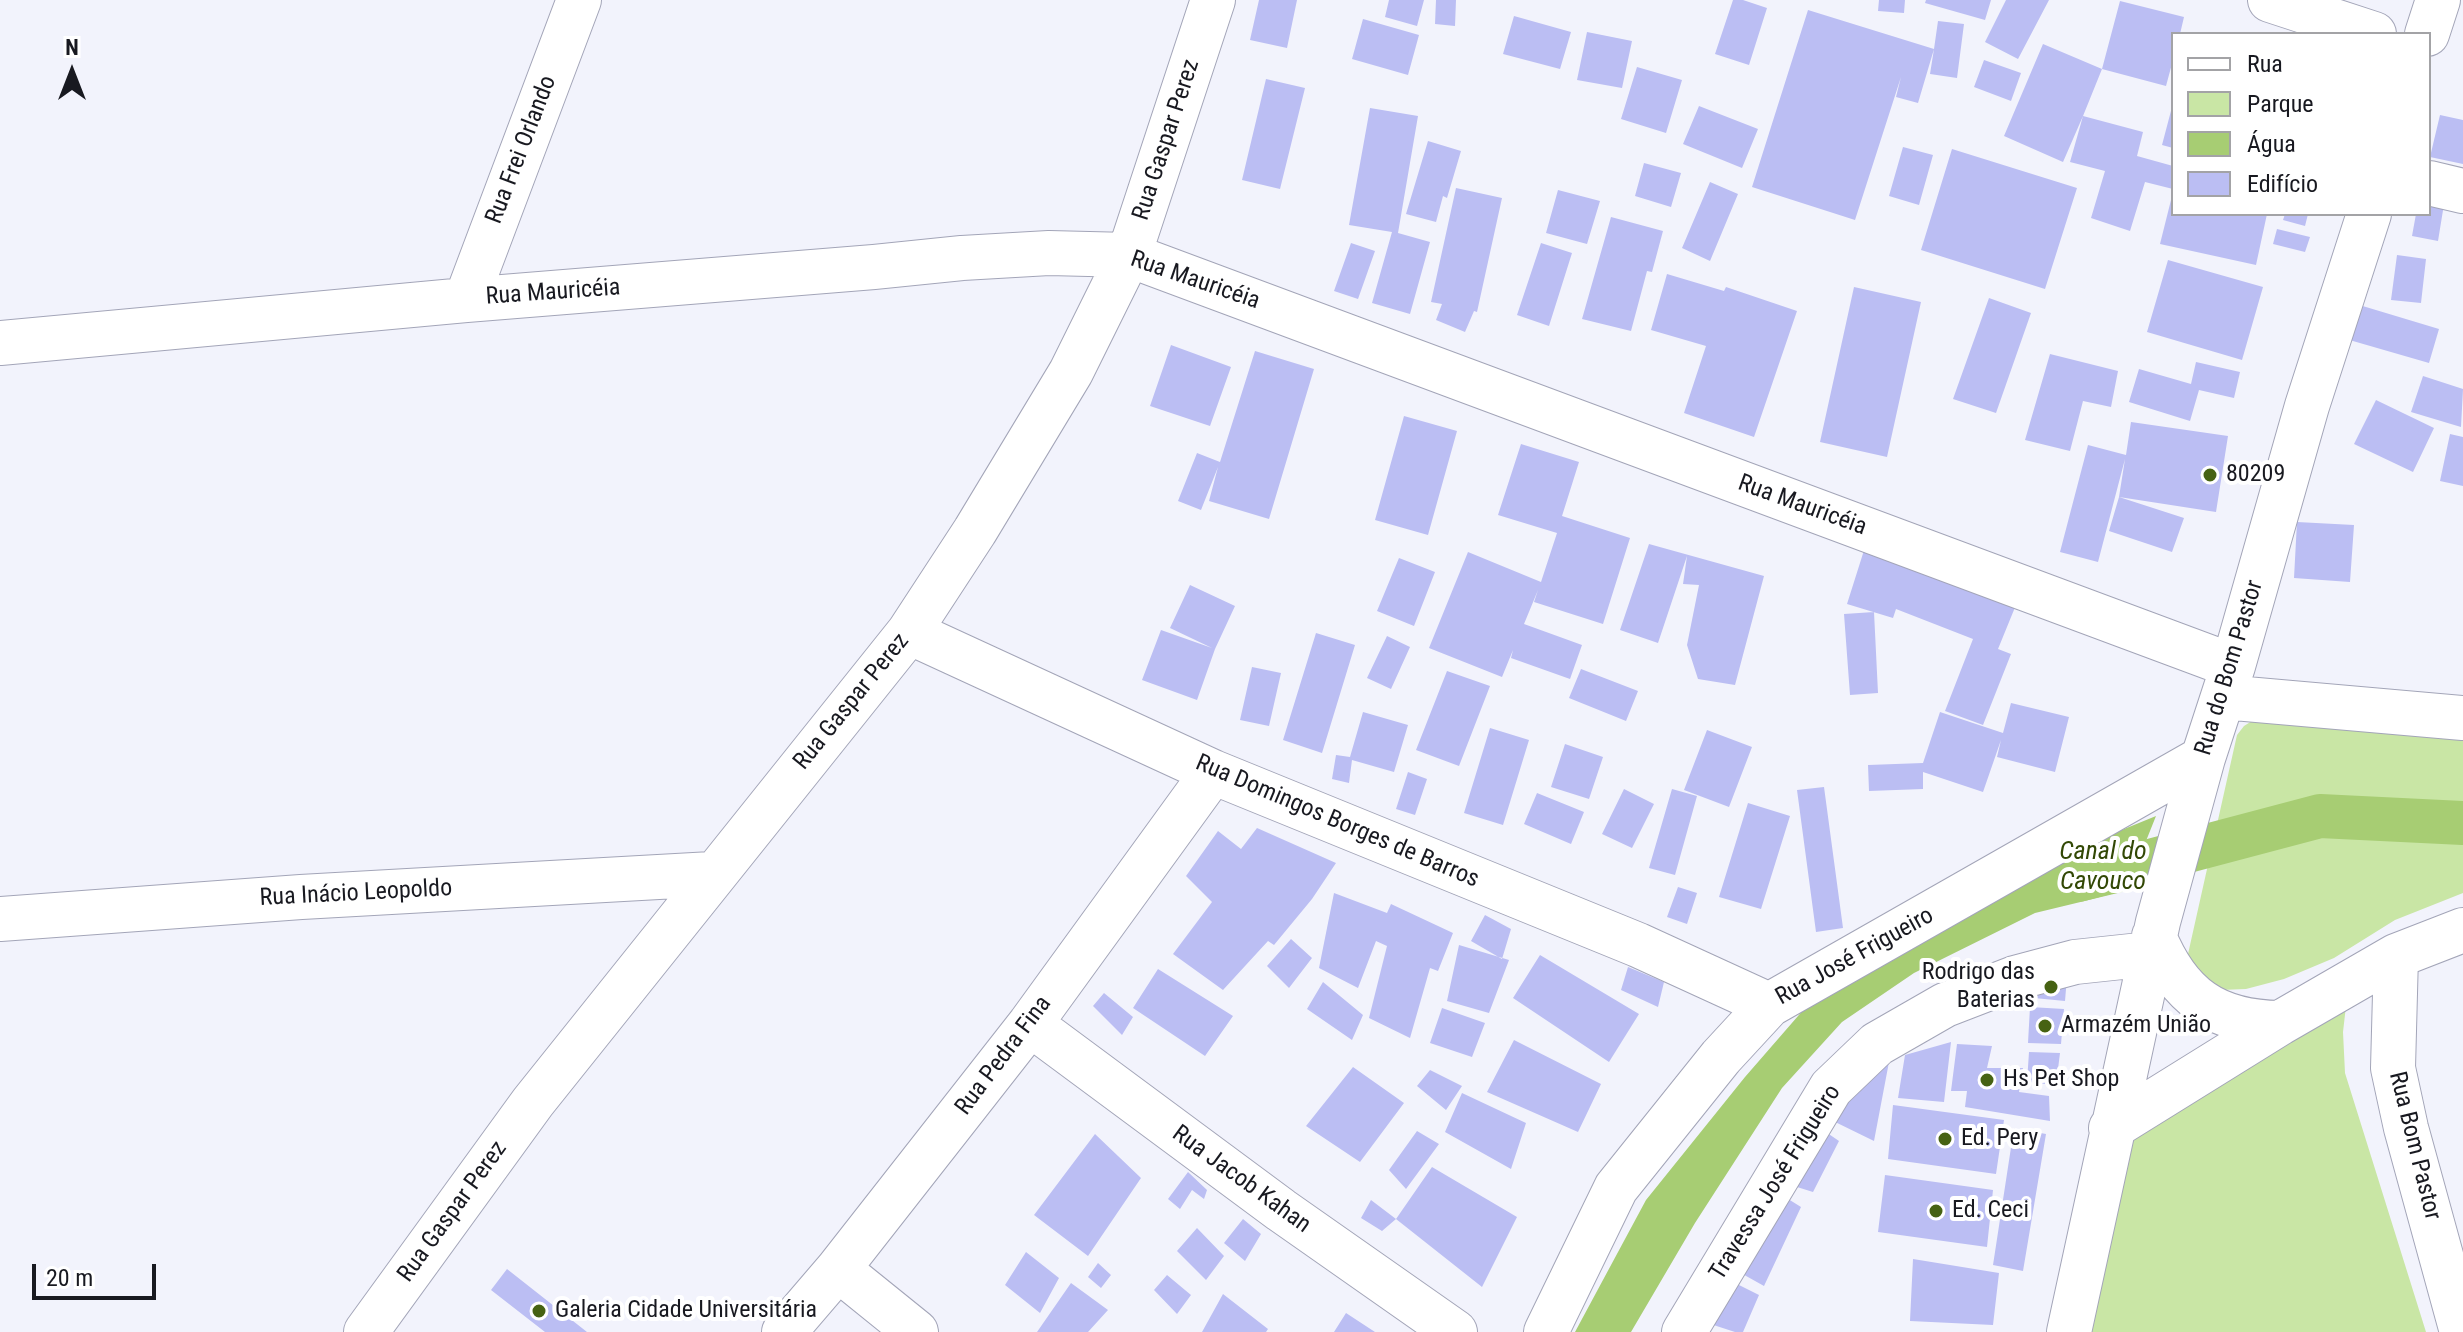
<!DOCTYPE html>
<meta charset="utf-8">
<style>
body{margin:0}
#map{position:relative;width:2463px;height:1332px;overflow:hidden;background:#f2f3fc;font-family:"Roboto Condensed",sans-serif}
canvas{display:block}
.legend{position:absolute;left:2171px;top:32px;width:260px;height:184px;box-sizing:border-box;background:#fff;border:2px solid #a3a3a6;margin:0;padding:10px 14px;list-style:none;font-size:24px;color:#181920}
.legend li{display:flex;align-items:center;gap:16px;height:40px}
.legend b{width:40px;border:2px solid #a3a3a6}
.north{position:absolute;left:32px;top:32px;width:80px;height:80px;-webkit-text-stroke:6px #fff;paint-order:stroke;rotate:0deg;font-size:22px;font-weight:700;line-height:32px;text-align:center;color:#181920}
.north::after{content:'';display:block;margin:auto;width:28px;height:36px;background:#181920;clip-path:polygon(50% 0,100% 100%,50% 72%,0 100%)}
.scale{position:absolute;left:32px;top:1264px;width:124px;height:36px;box-sizing:border-box;border:4px solid #181920;border-top:0;padding-left:10px;font-size:24px;line-height:28px;white-space:nowrap;color:#181920;-webkit-text-stroke:6px #fff;paint-order:stroke}
</style>
<div id="map">
<canvas width="2463" height="1332"></canvas>
<ul class="legend">
<li><b style="height:10px;background:#fff"></b>Rua</li>
<li><b style="height:22px;background:#c9e6a5"></b>Parque</li>
<li><b style="height:22px;background:#a7cd73"></b>Água</li>
<li><b style="height:22px;background:#bbbef3"></b>Edifício</li>
</ul>
<div class="north">N</div>
<div class="scale">20 m</div>
</div>
<script>
const ctx = document.querySelector('canvas').getContext('2d');
ctx.lineJoin = 'round';
function fill(path, color) {
  ctx.fillStyle = color;
  ctx.fill(path, 'evenodd');
}
function stroke(path, color, width, dash) {
  ctx.strokeStyle = color;
  ctx.lineWidth = width;
  ctx.lineCap = dash ? 'butt' : 'round';
  ctx.setLineDash(dash || []);
  ctx.stroke(path);
}
function label(font, color, halo, rows, align = 'center') {
  ctx.font = font + ' "Roboto Condensed",sans-serif';
  ctx.lineWidth = 8;
  ctx.setLineDash([]);
  ctx.textBaseline = 'middle';
  ctx.strokeStyle = halo;
  ctx.fillStyle = color;
  for (const [text, x, y, turn = 0] of rows) {
    ctx.save();
    ctx.translate(x, y);
    ctx.rotate((+turn || 0) * Math.PI / 180);
    ctx.textAlign = isNaN(turn) ? turn : align;
    if (halo) ctx.strokeText(text, 0, 0);
    ctx.fillText(text, 0, 0);
    ctx.restore();
  }
}
fill(new Path2D(`
 M2260,716L2463,728V893L2395,920L2334,958L2284,979L2246,989L2220,990L2186,963L2237,735L2244,726Z
 M2346,1006L2343,1032L2345,1073L2426,1332H2081L2112,1143Z`), '#c9e6a5');
fill(new Path2D(`
 M2156,816L2126,891L2035,913L1914,973L1842,1022L1782,1088L1695,1223L1631,1332H1575L1646,1200L1745,1077L1818,993L2009,876Z`), '#a7cd73');
stroke(new Path2D(`
 M2078,880L2320,816L2463,823`), '#a7cd73', 44);
fill(new Path2D(`
 M1259,0H1297L1287,48L1250,40Z
 M1389,0H1424L1417,26L1385,17Z
 M1436,0H1456L1455,26L1435,24Z
 M1733,0H1743L1767,8L1749,65L1715,54Z
 M1879,0H1905L1904,13L1878,11Z
 M1926,0H1991L1985,20L1925,3Z
 M2006,0H2049L2018,59L1985,42Z
 M2120,1L2184,17L2180,34H2173V60L2166,86L2102,69L2083,116L2143,132L2137,156L2173,166V189L2145,182L2130,231L2091,218L2105,171L2070,162L2083,116L2063,162L2004,136L2043,44L2102,69Z
 M1808,10L1934,49L1938,21L1964,24L1957,78L1930,74L1934,49L1918,103L1896,97L1901,77L1855,220L1752,187Z
 M1514,16L1571,32L1560,69L1503,54Z
 M1363,19L1419,35L1408,75L1352,59Z
 M1587,32L1632,41L1622,88L1577,80Z
 M1984,60L2021,73L2011,101L1974,87Z
 M1637,67L1682,80L1666,133L1621,119Z
 M1266,79L1305,88L1280,189L1242,180Z
 M1699,106L1758,129L1742,168L1683,144Z
 M2172,107H2173V148L2162,145Z
 M1370,108L1418,116L1398,233L1430,242L1410,314L1372,303L1392,232L1349,225Z
 M2440,115L2463,120V164L2430,157Z
 M1428,141L1461,151L1447,198L1443,196L1436,222L1406,214Z
 M1903,147L1933,155L1919,205L1889,196Z
 M1952,149L2077,188L2045,289L1921,250Z
 M1644,163L1681,173L1671,207L1635,196Z
 M1710,182L1738,194L1710,261L1682,248Z
 M1456,188L1502,198L1477,312L1474,311L1465,332L1436,320L1442,304L1431,302Z
 M1558,190L1600,201L1587,244L1546,233Z
 M2429,195L2445,198L2438,241L2412,236L2416,214H2429Z
 M2172,196L2173,214H2267L2256,265L2160,244Z
 M2285,214H2308L2305,226L2283,220Z
 M1611,217L1663,231L1652,272L1647,271L1631,331L1582,319Z
 M2277,229L2310,237L2305,252L2273,244Z
 M1351,243L1375,251L1358,299L1334,291Z
 M1541,243L1572,253L1549,326L1517,315Z
 M2397,255L2426,259L2421,303L2391,300Z
 M2168,260L2263,287L2242,360L2147,332Z
 M1667,274L1724,291L1726,287L1797,311L1754,437L1684,413L1706,346L1651,330Z
 M1854,287L1921,302L1887,457L1820,442Z
 M1989,298L2031,313L1996,413L1953,399Z
 M2356,304L2439,329L2429,363L2346,339Z
 M1171,345L1231,367L1210,426L1150,406Z
 M1255,351L1314,369L1269,519L1209,501L1218,467L1201,510L1178,501L1197,453L1220,462Z
 M2050,354L2118,371L2111,407L2083,401L2070,451L2025,440Z
 M2196,362L2240,372L2234,398L2199,390L2190,421L2129,402L2139,369L2191,384Z
 M2423,376L2463,389L2461,427L2411,412Z
 M2376,400L2434,428L2413,472L2354,444Z
 M1404,416L1457,431L1428,535L1375,520Z
 M2131,422L2228,436L2216,512L2119,497L2184,518L2172,552L2109,531L2119,497L2125,459L2098,562L2060,552L2088,445L2126,455Z
 M2450,434L2463,437V486L2440,481Z
 M1521,444L1579,462L1562,516L1630,538L1603,624L1534,602L1538,590L1524,624L1582,645L1570,679L1511,658L1513,650L1502,677L1429,648L1468,552L1541,582L1557,533L1498,515Z
 M2297,522L2354,525L2350,582L2294,578Z
 M1649,544L1764,576L1735,685L1698,679L1687,645L1699,585L1683,584L1687,556L1658,643L1620,630Z
 M1866,544L2018,600L1998,649L2011,654L1983,725L1945,711L1973,639L1896,609L1893,618L1847,604Z
 M1399,558L1435,572L1414,626L1377,611Z
 M1190,585L1235,606L1215,649L1197,700L1142,680L1161,630L1212,648L1170,628Z
 M1874,612L1878,693L1850,695L1844,614Z
 M1316,633L1355,645L1322,753L1283,740Z
 M1387,636L1410,647L1391,689L1367,678Z
 M1252,667L1281,673L1269,726L1240,720Z
 M1581,669L1638,691L1626,721L1569,698Z
 M1447,671L1490,686L1459,766L1416,750Z
 M2011,703L2069,717L2055,772L1997,757L2001,740L1983,792L1923,772V789L1869,791L1868,765L1923,763L1940,712L2003,733Z
 M1363,712L1408,725L1394,772L1352,760L1349,783L1332,779L1336,755L1350,757Z
 M1490,728L1529,740L1503,825L1464,813Z
 M1707,730L1752,747L1729,807L1684,790Z
 M1565,744L1603,757L1589,799L1551,787Z
 M1408,772L1427,779L1415,815L1396,809Z
 M1824,787L1843,928L1816,932L1797,790Z
 M1624,789L1654,804L1632,848L1602,834Z
 M1672,789L1697,796L1675,875L1649,868Z
 M1537,793L1584,812L1571,844L1524,824Z
 M1748,803L1790,816L1761,909L1719,897Z
 M1257,828L1336,863L1312,899L1274,945L1268,941L1223,990L1173,954L1212,902L1186,876L1218,831L1241,849Z
 M1678,887L1697,893L1687,924L1667,917Z
 M1334,893L1387,913L1391,904L1453,933L1438,971L1430,968L1410,1038L1369,1018L1387,946L1376,941L1358,988L1319,968Z
 M1485,915L1511,929L1502,959L1471,941Z
 M1291,939L1312,958L1289,988L1267,966Z
 M1459,945L1509,960L1489,1013L1447,1001Z
 M1540,955L1639,1014L1609,1062L1513,998Z
 M1628,967L1664,982L1658,1007L1621,990Z
 M1158,969L1233,1016L1205,1056L1133,1008Z
 M2036,976L2067,977L2065,1001L2034,998Z
 M1323,982L1363,1015L1352,1040L1307,1009Z
 M1104,993L1133,1017L1122,1035L1093,1006Z
 M2030,1007L2064,1009L2061,1044L2028,1043Z
 M1442,1008L1485,1023L1472,1057L1430,1043Z
 M1514,1040L1601,1084L1578,1132L1487,1092Z
 M1951,1042L1944,1102L1898,1098L1905,1055Z
 M1957,1044L1992,1046L1987,1068H2023L2019,1092L2049,1096L2050,1121L1965,1107L1967,1091H1951Z
 M2029,1052L2060,1053L2056,1085L2027,1082Z
 M1889,1062L1874,1141L1829,1119Z
 M1353,1067L1404,1103L1360,1162L1306,1126Z
 M1430,1070L1462,1086L1446,1110L1417,1086Z
 M1462,1093L1526,1123L1511,1169L1445,1132Z
 M1893,1105L2004,1120L1996,1174L1888,1159Z
 M1817,1126L1839,1141L1813,1192L1781,1182Z
 M2014,1128L2046,1134L2023,1271L1993,1265Z
 M1417,1131L1439,1144L1406,1189L1389,1170Z
 M1095,1134L1141,1178L1088,1256L1034,1215Z
 M1432,1167L1517,1217L1482,1287L1396,1219Z
 M1188,1172L1207,1190L1204,1199L1192,1190L1180,1209L1168,1199Z
 M1885,1175L1993,1190L1987,1247L1878,1232Z
 M1777,1192L1801,1207L1764,1286L1730,1267Z
 M1371,1200L1396,1219L1382,1231L1361,1218Z
 M1243,1219L1261,1234L1245,1261L1224,1243Z
 M1197,1228L1224,1256L1206,1280L1177,1251Z
 M1026,1252L1059,1278L1040,1313L1005,1285Z
 M1913,1259L1999,1273L1993,1325L1910,1321Z
 M1098,1263L1111,1275L1101,1288L1088,1277Z
 M507,1269L587,1332H545L491,1290Z
 M1167,1275L1191,1295L1177,1314L1154,1290Z
 M1721,1276L1759,1295L1743,1332H1735L1695,1319Z
 M1071,1283L1108,1310L1088,1332H1037Z
 M1223,1294L1268,1329L1266,1332H1202Z
 M1346,1313L1375,1332H1334Z`), '#bbbef3');
const minor = new Path2D(`
 M2270,0L2374,34
 M2427,34L2438,0
 M2429,183L2463,191
 M466,300L579,0
 M0,343L466,300L874,267L962,258L1049,253L1129,255L2233,666
 M909,632L1213,772L1638,945L1769,1005
 M2223,697L2463,718
 M0,919L301,897L712,874
 M2154,936C2179,997 2215,1022 2280,1023
 M2396,956L2393,1068L2406,1128L2462,1332
 M1030,1024L1281,1210L1455,1332
 M2111,1128L2280,1023L2396,956L2463,930
 M838,1269L916,1332
 M366,1332L533,1102L909,632L975,531L1071,372L1129,255L1213,0
 M784,1332L838,1269L1030,1024L1213,772
 M1546,1332L1616,1188L1721,1057L1769,1005L2203,758
 M1684,1332L1831,1088L1877,1044L1945,1005L2015,978L2075,962L2150,954
 M2069,1332L2158,922L2203,758L2233,666L2307,406L2369,214`);
stroke(minor, '#a3a5b8', 46);
stroke(minor, '#fff', 44);
for (const [x, y, r, color] of [
 [2210,475,8,"#466213"],
 [2051,987,8,"#466213"],
 [2045,1026,8,"#466213"],
 [1987,1080,8,"#466213"],
 [1945,1139,8,"#466213"],
 [1936,1211,8,"#466213"],
 [539,1311,8,"#466213"]
]) {
  const dot = new Path2D();
  dot.arc(x, y, r, 0, 2 * Math.PI);
  ctx.fillStyle = color;
  ctx.fill(dot);
  stroke(dot, '#fff', 3);
}
label('24px', '#181920', '#fff', [
 ["Rua Gaspar Perez",1167,140,-72],
 ["Rua Frei Orlando",522,150,-69],
 ["Rua Mauricéia",1195,281,19],
 ["Rua Mauricéia",553,293,-4],
 ["Rua Mauricéia",1802,506,20],
 ["Rua do Bom Pastor",2230,668,-73],
 ["Rua Gaspar Perez",852,702,-51],
 ["Rua Domingos Borges de Barros",1337,822,23],
 ["Rua Inácio Leopoldo",356,894,-3],
 ["Rua José Frigueiro",1855,957,-29],
 ["Rua Pedra Fina",1004,1056,-53],
 ["Rua Bom Pastor",2414,1146,76],
 ["Rua Jacob Kahan",1241,1180,36],
 ["Travessa José Frigueiro",1776,1183,-58],
 ["Rua Gaspar Perez",453,1212,-54]
]);
label('24px', '#181920', '#fff', [
 ["80209",2226,475],
 ["Rodrigo das",2035,973,"right"],
 ["Baterias",2035,1001,"right"],
 ["Armazém União",2061,1026],
 ["Hs Pet Shop",2003,1080],
 ["Ed. Pery",1961,1139],
 ["Ed. Ceci",1952,1211],
 ["Galeria Cidade Universitária",555,1311]
], 'left');
label('italic 26px', '#324805', '#fff', [
 ["Canal do",2103,852],
 ["Cavouco",2103,882]
]);
</script>
